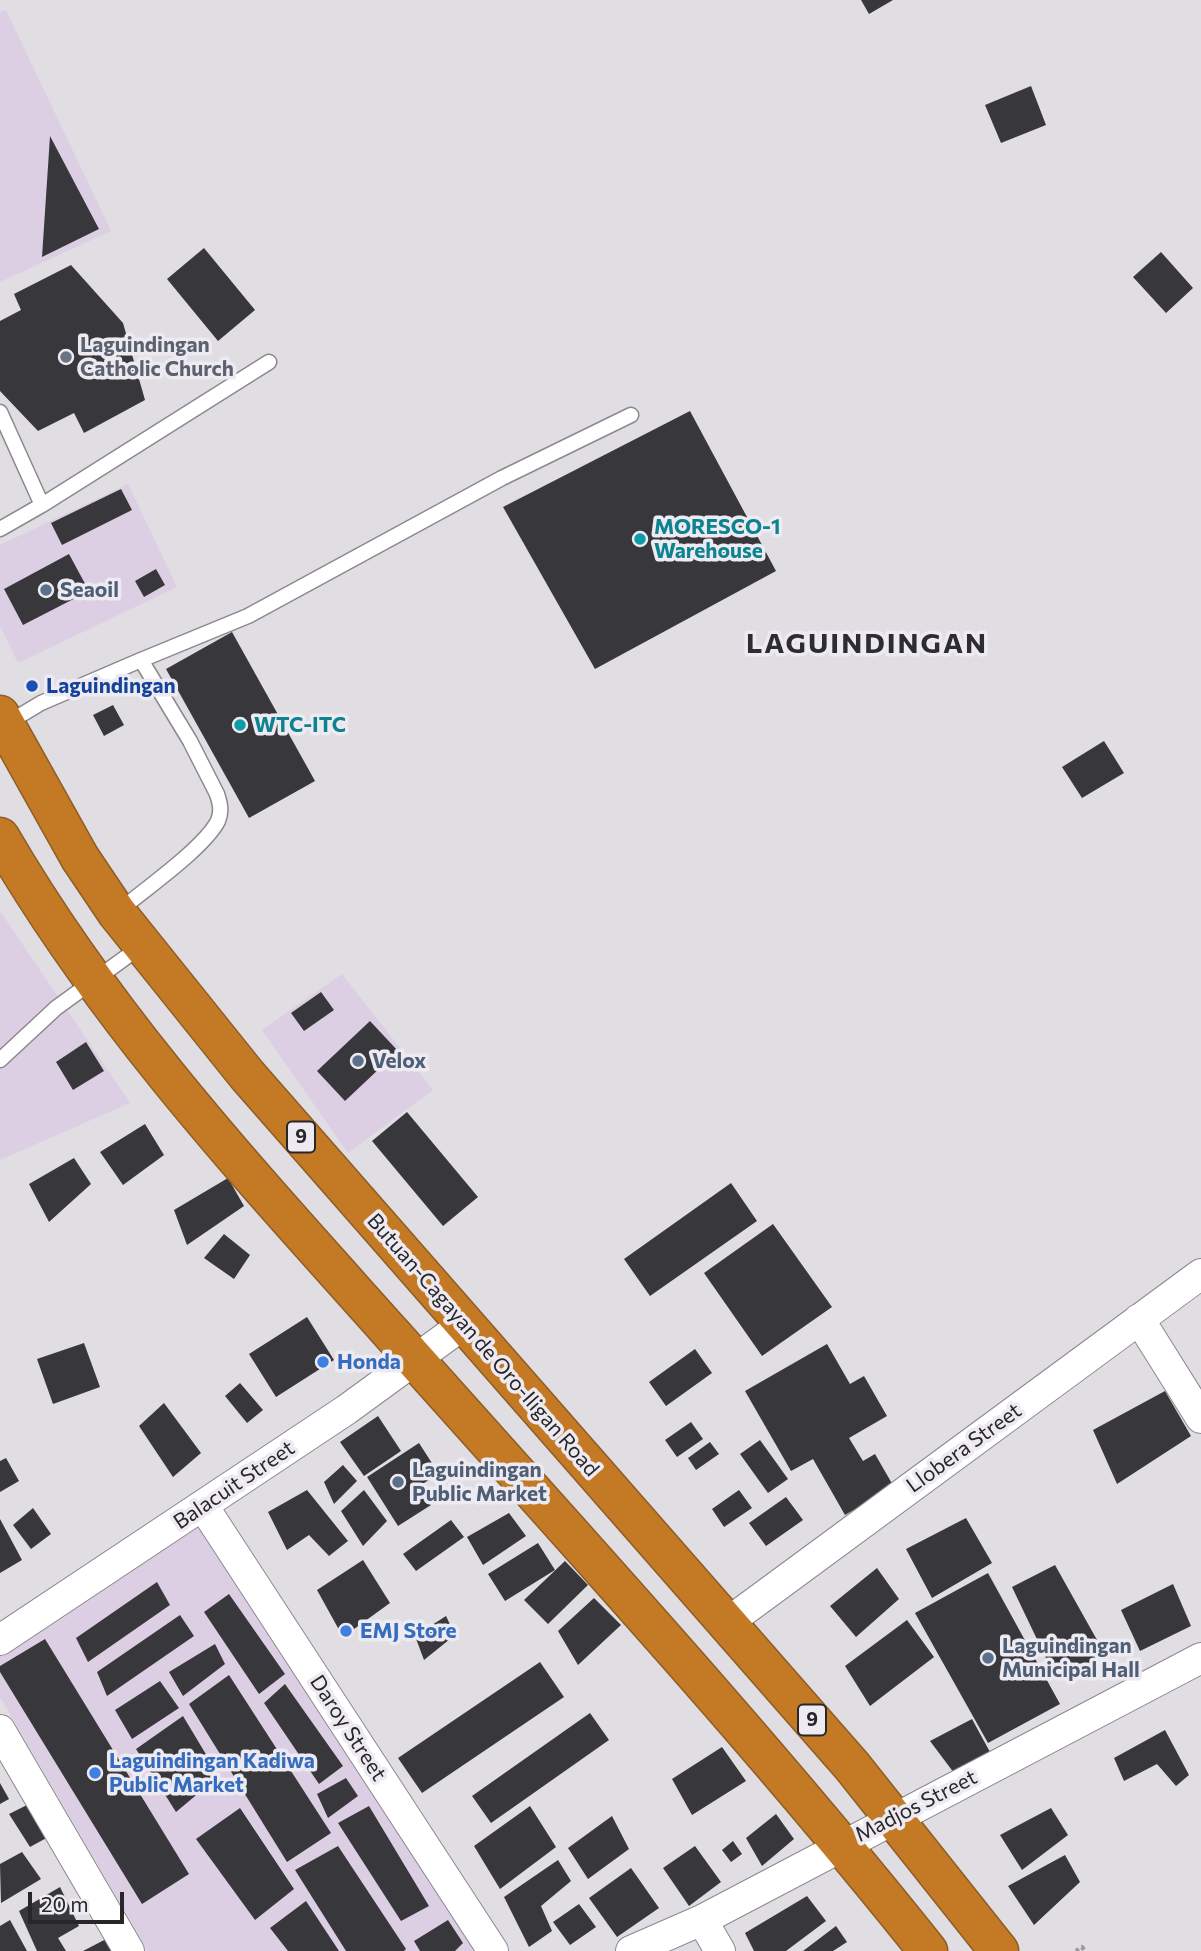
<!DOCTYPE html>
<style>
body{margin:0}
#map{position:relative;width:1201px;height:1951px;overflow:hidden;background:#e0dde3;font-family:Commissioner,sans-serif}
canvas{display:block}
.scale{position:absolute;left:28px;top:1892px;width:96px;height:32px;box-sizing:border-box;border:4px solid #272628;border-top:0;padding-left:9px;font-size:21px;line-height:24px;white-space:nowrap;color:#272628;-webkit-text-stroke:5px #edeaf1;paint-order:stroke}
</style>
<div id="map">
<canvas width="1201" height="1951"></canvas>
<div class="scale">20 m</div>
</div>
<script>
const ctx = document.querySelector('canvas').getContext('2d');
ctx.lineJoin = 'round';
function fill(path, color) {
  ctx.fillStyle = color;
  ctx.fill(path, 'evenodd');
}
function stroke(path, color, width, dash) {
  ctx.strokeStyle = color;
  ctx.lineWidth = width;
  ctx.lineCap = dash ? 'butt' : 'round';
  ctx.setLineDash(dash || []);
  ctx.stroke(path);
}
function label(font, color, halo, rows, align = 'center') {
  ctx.font = font + ' Commissioner,sans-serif';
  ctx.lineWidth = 7;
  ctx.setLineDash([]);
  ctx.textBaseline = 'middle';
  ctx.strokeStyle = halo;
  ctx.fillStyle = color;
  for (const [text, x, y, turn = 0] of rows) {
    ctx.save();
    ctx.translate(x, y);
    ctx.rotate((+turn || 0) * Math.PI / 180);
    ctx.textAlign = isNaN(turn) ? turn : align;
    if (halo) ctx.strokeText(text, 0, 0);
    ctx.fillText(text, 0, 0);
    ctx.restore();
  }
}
fill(new Path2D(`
 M6,10L111,231L0,282V12Z
 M128,484L177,587L18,663L0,626V545Z
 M0,911L130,1103L0,1160Z
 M342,974L433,1090L348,1153L262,1030Z
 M196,1522L480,1951H148L0,1697V1656Z`), '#ddcfe3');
fill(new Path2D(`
 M861,0H893L869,14Z
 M1031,86L1046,125L1001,143L985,105Z
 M50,136L99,229L42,257Z
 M204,248L255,310L218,341L167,279Z
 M1161,252L1193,288L1166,313L1133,277Z
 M71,265L123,323L145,400L84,433L74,413L38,431L0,391V321L21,310L14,294Z
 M690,411L776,571L595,669L503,507Z
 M121,489L132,510L62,545L51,523Z
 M69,554L89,591L23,625L4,589Z
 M156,569L165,585L144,597L135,581Z
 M232,632L315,781L249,818L166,669Z
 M113,705L124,725L104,736L93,715Z
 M1104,741L1124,773L1082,798L1062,767Z
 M321,992L334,1010L304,1031L291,1013Z
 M370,1021L398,1051L345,1101L317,1071Z
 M86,1042L104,1071L73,1090L56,1062Z
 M407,1112L478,1197L443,1226L372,1141Z
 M145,1124L164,1155L123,1185L100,1152Z
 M74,1158L91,1184L49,1222L29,1184Z
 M228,1178L244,1206L187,1245L174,1210Z
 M731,1183L757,1221L650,1296L624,1259Z
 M773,1224L832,1307L762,1356L704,1273Z
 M224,1234L250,1255L234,1279L204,1258Z
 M307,1317L334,1360L276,1397L249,1354Z
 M84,1343L100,1387L53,1404L37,1359Z
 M827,1344L850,1384L864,1376L887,1416L849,1438L863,1461L875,1454L894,1487L845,1515L813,1459L791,1471L745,1391Z
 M695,1349L712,1373L666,1406L649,1382Z
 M240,1383L263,1410L247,1423L225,1396Z
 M1165,1391L1191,1436L1117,1484L1093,1430Z
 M164,1403L201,1453L173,1477L139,1426Z
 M378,1416L401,1451L364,1476L340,1442Z
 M691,1422L703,1439L677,1457L665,1440Z
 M760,1440L788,1479L768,1493L740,1454Z
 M710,1442L719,1454L696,1470L688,1458Z
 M419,1443L439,1474L419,1486L431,1505L398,1526L367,1477Z
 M6,1458L19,1481L0,1492V1461Z
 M343,1465L357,1481L334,1504L324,1482Z
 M307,1490L348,1541L329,1556L309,1535L287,1550L268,1512Z
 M364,1490L387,1521L363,1546L341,1511Z
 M739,1490L752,1508L724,1527L712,1509Z
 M786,1497L803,1520L766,1546L749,1523Z
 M33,1508L51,1534L31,1549L13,1525Z
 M509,1513L526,1536L483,1565L467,1537Z
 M966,1518L992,1563L932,1598L906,1549Z
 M0,1519L22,1560L0,1573Z
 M451,1520L464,1537L416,1571L403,1554Z
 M538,1543L555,1570L505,1601L488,1574Z
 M363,1560L390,1603L343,1637L317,1590Z
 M565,1561L588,1585L548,1624L524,1600Z
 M1055,1565L1106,1656L1055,1677L1012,1587Z
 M877,1568L899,1599L856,1637L830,1606Z
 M988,1573L1060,1704L988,1743L915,1613Z
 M157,1582L170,1605L88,1662L76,1638Z
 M1173,1584L1191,1626L1140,1651L1121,1610Z
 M229,1594L285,1674L259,1694L204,1612Z
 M594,1598L621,1625L578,1665L558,1631Z
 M180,1615L194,1636L107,1696L97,1672Z
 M446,1616L455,1635L424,1660L415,1636Z
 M907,1620L934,1657L870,1706L845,1666Z
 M45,1639L189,1874L142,1904L0,1672V1666Z
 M215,1644L225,1664L183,1696L169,1672Z
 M540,1662L564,1697L422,1793L398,1758Z
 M229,1675L331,1833L287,1862L189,1704Z
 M160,1681L179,1708L132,1739L115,1710Z
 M285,1684L343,1766L319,1784L264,1703Z
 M590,1713L609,1740L491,1823L472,1796Z
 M183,1716L219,1776L176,1812L136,1749Z
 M972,1719L990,1752L954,1773L930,1741Z
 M1165,1730L1189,1775L1176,1786L1157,1764L1124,1781L1114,1758Z
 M722,1747L746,1781L692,1815L672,1779Z
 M346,1778L358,1796L328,1818L317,1794Z
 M0,1783L9,1799L0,1804Z
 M35,1801L50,1836L30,1847L9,1814Z
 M369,1806L429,1906L401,1921L338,1823Z
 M530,1806L556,1847L500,1889L474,1846Z
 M240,1808L294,1889L255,1920L196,1839Z
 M1051,1808L1068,1835L1022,1870L1000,1835Z
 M776,1814L794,1839L762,1866L746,1838Z
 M612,1816L629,1849L588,1879L568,1848Z
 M733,1841L742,1854L731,1862L722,1850Z
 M338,1846L406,1949L404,1951H346L295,1870Z
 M695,1846L721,1882L689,1906L663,1868Z
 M22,1852L41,1879L1,1903L0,1864Z
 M1065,1855L1080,1882L1034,1925L1008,1886Z
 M558,1860L571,1881L541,1906L552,1931L529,1947L504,1897Z
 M631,1868L659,1908L617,1937L589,1898Z
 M60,1887L79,1926L58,1938L66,1951H37L19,1911Z
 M807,1896L826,1921L786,1951H754L745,1933Z
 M306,1901L339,1951H288L270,1928Z
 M579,1904L596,1927L570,1945L553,1922Z
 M10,1920L27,1951H0V1926Z
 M448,1920L463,1943L455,1951H420L414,1941Z
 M836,1926L847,1942L833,1951H803Z
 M110,1937L117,1951H83Z`), '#38373b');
const lane = new Path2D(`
 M0,412L42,505L0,529
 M42,505L269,362
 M141,660L248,616L502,478L631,415
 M6,724L41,703L141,660L190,741L217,794C220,803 222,811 218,821C203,849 145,889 119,911
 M0,1060L56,1008L140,947`);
const street = new Path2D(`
 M1139,1319L1201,1418
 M203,1506L493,1951
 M727,1623L1201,1274
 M0,1640L346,1410L464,1324
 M0,1730L129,1951
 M702,1920L720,1951
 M631,1951L702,1920L1201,1658`);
const highway = new Path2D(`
 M0,715L80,858L117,913L247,1075L852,1766L999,1951
 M0,837C108,1023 250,1175 392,1334C573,1537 758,1738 928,1951`);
stroke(lane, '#8b898e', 17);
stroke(street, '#8b898e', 32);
stroke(highway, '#8d5d26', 41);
stroke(new Path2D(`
 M1076,1951L1082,1947L1085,1951`), '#9b999e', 4.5, [3.5, 3.5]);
stroke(lane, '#fff', 14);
stroke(street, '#fff', 30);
stroke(highway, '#c47a25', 38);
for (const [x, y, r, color] of [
 [66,357,7,"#6b7280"],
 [640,539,7,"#0f9aa8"],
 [46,590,7,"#5c6f8a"],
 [32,686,7,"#1a4fb4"],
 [240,725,7,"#0f9aa8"],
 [358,1061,7,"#5c6f8a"],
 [323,1362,7,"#3f7fe0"],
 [398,1482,7,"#5c6f8a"],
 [346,1631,7,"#3f7fe0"],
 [988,1658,7,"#5c6f8a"],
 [95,1773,7,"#3f7fe0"]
]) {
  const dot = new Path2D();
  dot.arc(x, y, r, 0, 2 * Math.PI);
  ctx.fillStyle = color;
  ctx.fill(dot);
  stroke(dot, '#edeaf1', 2.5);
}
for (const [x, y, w] of [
 [301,1137,28],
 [812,1720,28]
]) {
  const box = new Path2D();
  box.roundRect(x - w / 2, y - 15.5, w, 31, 5);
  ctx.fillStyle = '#edeaf1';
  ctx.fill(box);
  stroke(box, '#272628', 2);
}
label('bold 19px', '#272628', null, [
 ["9",301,1137],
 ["9",812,1720]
]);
label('bold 21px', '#5b616d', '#edeaf1', [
 ["Laguindingan",80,345],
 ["Catholic Church",80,369]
], 'left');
label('bold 21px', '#0d838f', '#edeaf1', [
 ["MORESCO-1",654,527],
 ["Warehouse",654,551],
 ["WTC-ITC",254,725]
], 'left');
label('bold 21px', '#4e5e75', '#edeaf1', [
 ["Seaoil",60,590],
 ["Velox",372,1061],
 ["Laguindingan",412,1470],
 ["Public Market",412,1494],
 ["Laguindingan",1002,1646],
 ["Municipal Hall",1002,1670]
], 'left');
label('bold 21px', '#164399', '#edeaf1', [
 ["Laguindingan",46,686]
], 'left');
label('21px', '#272628', '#edeaf1', [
 ["Butuan-Cagayan de Oro-Iligan Road",483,1345,49],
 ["Llobera Street",964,1448,-36],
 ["Balacuit Street",234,1485,-34],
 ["Daroy Street",348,1728,57],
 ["Madjos Street",916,1806,-27]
]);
label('bold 21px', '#366cbe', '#edeaf1', [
 ["Honda",337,1362],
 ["EMJ Store",360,1631],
 ["Laguindingan Kadiwa",109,1761],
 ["Public Market",109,1785]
], 'left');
ctx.letterSpacing = '2px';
label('bold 28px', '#2d2c30', '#edeaf1', [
 ["LAGUINDINGAN",867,644]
]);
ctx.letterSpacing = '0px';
</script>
